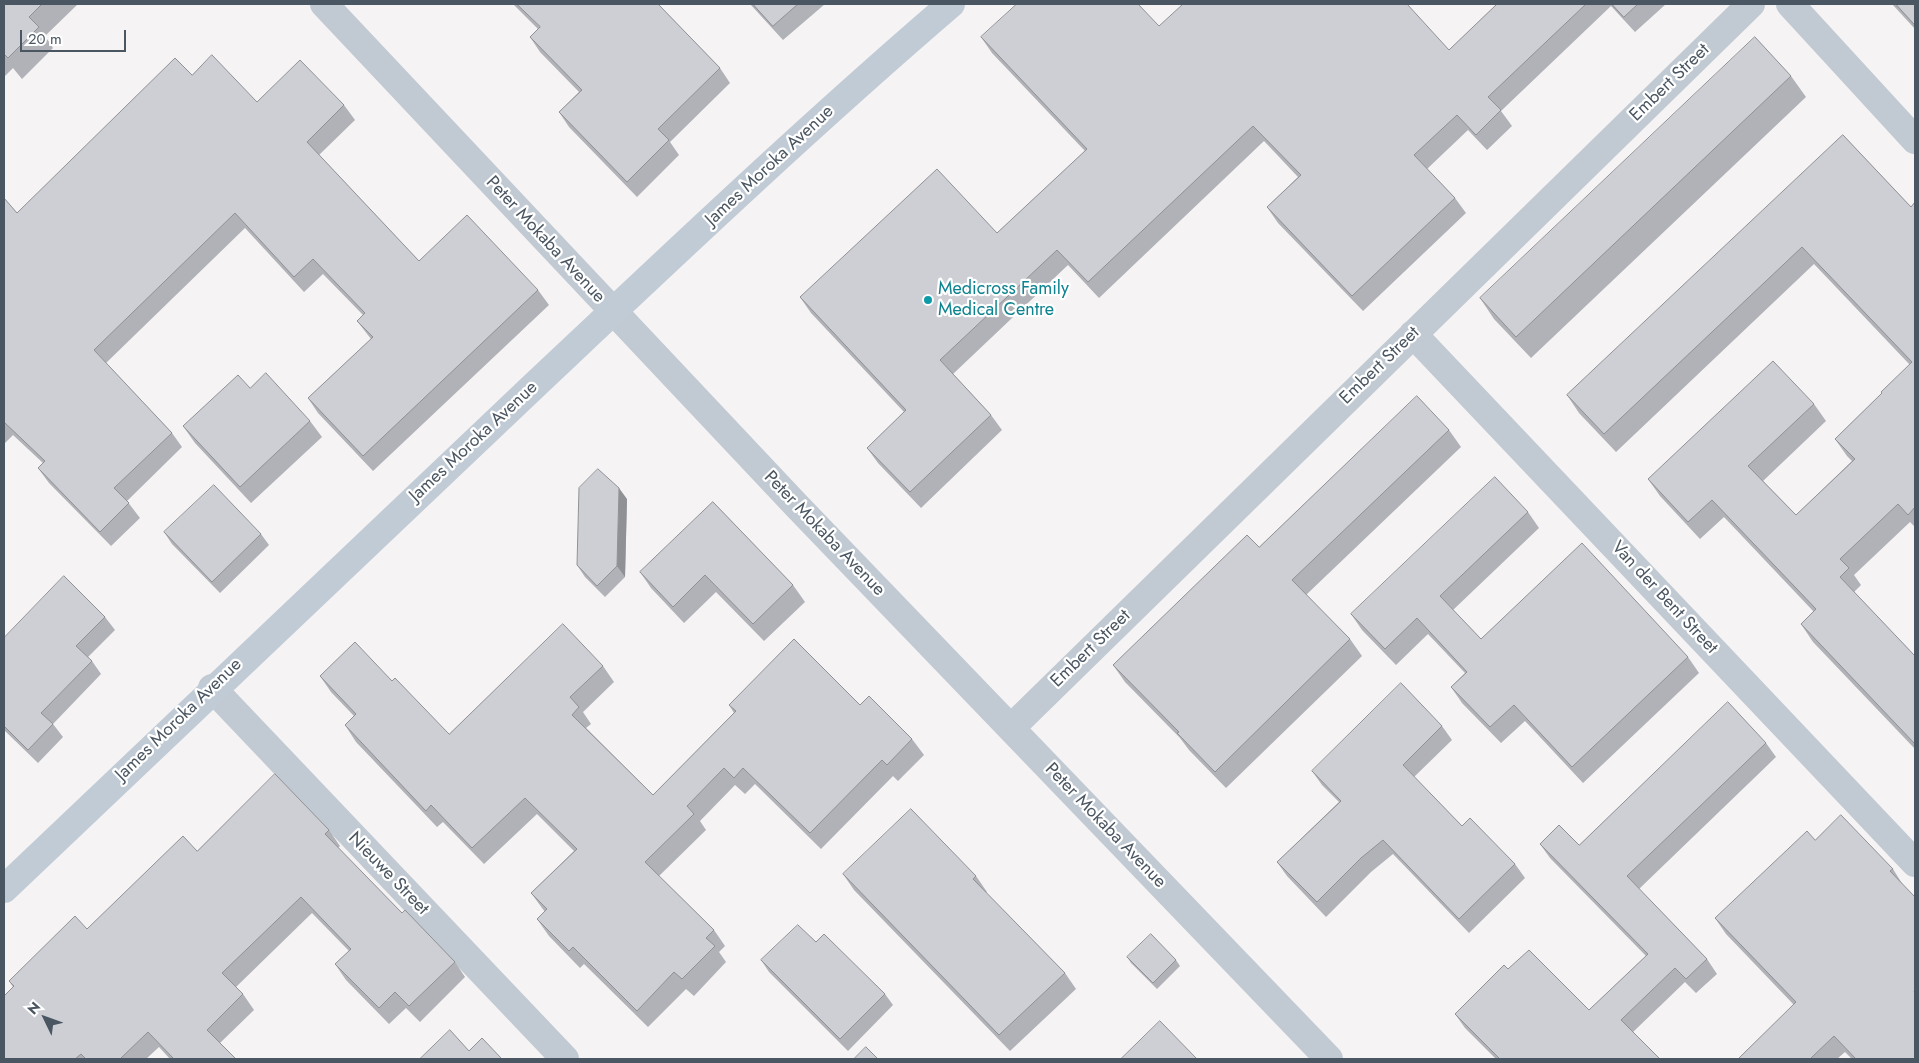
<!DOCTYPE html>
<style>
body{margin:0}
#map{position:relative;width:1919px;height:1063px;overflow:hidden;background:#f5f3f3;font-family:Jost,sans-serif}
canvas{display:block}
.frame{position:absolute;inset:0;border:5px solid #4a5661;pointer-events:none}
.north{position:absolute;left:20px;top:993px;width:50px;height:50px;-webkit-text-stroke:4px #fff;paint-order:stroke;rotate:312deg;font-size:14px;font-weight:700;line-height:20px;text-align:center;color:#4a5661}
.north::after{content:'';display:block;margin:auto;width:18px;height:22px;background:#4a5661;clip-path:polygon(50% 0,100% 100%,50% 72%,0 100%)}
.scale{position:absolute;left:20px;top:30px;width:106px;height:22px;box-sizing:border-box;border:2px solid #4a5661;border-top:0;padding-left:6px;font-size:15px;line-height:18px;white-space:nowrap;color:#4a5661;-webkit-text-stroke:4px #fff;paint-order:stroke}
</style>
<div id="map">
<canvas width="1919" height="1063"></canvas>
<div class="frame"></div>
<div class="north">N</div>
<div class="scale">20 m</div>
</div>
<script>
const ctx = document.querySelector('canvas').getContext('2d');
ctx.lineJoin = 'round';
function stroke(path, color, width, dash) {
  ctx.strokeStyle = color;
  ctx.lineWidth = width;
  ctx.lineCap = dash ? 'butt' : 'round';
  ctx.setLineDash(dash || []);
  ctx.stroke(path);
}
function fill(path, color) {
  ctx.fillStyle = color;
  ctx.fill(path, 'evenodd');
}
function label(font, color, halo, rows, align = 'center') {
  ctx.font = font + ' Jost,sans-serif';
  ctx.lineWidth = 4.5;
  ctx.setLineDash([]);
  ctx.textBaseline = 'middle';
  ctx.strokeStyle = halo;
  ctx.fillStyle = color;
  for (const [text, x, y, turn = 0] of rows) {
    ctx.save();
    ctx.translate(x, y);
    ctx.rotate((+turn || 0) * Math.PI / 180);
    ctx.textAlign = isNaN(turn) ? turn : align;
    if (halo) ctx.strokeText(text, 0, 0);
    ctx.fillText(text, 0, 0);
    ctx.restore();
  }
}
stroke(new Path2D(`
 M324,4L796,505L1329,1059
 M1790,4L1915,140
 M1413,334L1915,863
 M212,688L565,1059
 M1011,728L1751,4`), '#c1cad2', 28);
stroke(new Path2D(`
 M4,889C181,719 359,550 538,382C674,254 810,125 951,4`), '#c1cbd6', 28);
fill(new Path2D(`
 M4,4H78L45,36L53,48L22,79L13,68L4,77Z
 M513,4H658L720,68L730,83L670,142L679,155L637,197L569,127L559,112L579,92L540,52L530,37L538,29Z
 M750,4H825L783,40Z
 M1497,4H1666L1635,32L1611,6L1501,111L1512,126L1487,150L1468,130L1427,169L1455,198L1466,213L1363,311L1278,223L1267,207L1298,177L1264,141L1099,298L1068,265L953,374L991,415L1002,430L921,508L878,463L867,448L904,412L811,313L800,297L997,233L1085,151L992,53L981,37L1159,26L1449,50Z
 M1892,4H1915V29Z
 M192,75L257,102L344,105L355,120L319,155L419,261L538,290L549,305L373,471L318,413L308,398L371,339L357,321L363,315L323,274L304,292L245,228L106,363L172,433L182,447L127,501L140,518L111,546L49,483L38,468L43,463L13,435L4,444V198L17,213Z
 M1791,76L1806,97L1531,358L1494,319L1480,298Z
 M1843,135L1911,207L1915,202V527L1910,522L1854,575L1861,585L1854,592L1915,656V749L1813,642L1801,624L1814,612L1724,517L1700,539L1660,496L1648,479L1814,404L1826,421L1763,481L1796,515L1852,461L1847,456L1835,439L1882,393L1910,365L1814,264L1616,452L1579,413L1567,395Z
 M250,388L310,421L322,437L251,503L195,443L183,426Z
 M1449,430L1461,447L1306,595L1350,639L1362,656L1226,788L1189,750L1180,738L1125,682L1113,665L1259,547Z
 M627,499L625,577L605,597L585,577L577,565Z
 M713,502L793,585L805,602L764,641L716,592L684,623L651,588L640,572Z
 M1528,512L1539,528L1453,610L1481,639L1688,657L1699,673L1583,783L1525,721L1501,743L1462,703L1451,687L1465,673L1428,634L1396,665L1362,630L1351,614Z
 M164,532L261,534L269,545L220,593L172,544Z
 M105,617L115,630L88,657L92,661L101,674L53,724L63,737L38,763L4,730V638Z
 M603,666L614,682L583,712L591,724L586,728L653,795L734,713L729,705H860L912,739L924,755L898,781L893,776L821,849L755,784L745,794L735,785L700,821L706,830L659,876L714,930L725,946L719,952L726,962L694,996L686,989L648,1027L584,964L580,968L549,936L537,919L545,912L531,893L574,851L537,814L484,864L443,822L437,827L356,742L345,725L354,716L331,692L320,676L392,681L449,734Z
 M1442,726L1452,740L1414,777L1462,826L1515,864L1525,878L1469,933L1393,854L1371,872L1326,917L1287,876L1277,862L1339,802L1322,785L1312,771Z
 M1766,743L1776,757L1639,889L1707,959L1717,974L1696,993L1685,982L1633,1032L1660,1059H1496L1465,1028L1455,1014L1508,969L1589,1010L1646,956L1550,858L1540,844L1579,845Z
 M329,830L340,846L338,848L402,913L455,962L465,977L420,1022L406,1008L389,1024L346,980L335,964L349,951L312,913L236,987L243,994L254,1010L220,1043L236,1059H170L159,1047L146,1059H4L13,987L9,981L87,929L197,851Z
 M1815,840L1893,869L1903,885L1915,897V1059H1852L1845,1052L1837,1059H1738L1794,1005L1726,934L1715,918Z
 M843,874L976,876L987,892L986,893L1065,973L1076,989L1010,1051L854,890Z
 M1127,957L1176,960L1180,966L1157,989L1131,963Z
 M761,960L885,994L893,1005L848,1051L769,972Z`), '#b0b2b7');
fill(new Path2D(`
 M619,488L627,499L625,577L617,566Z`), '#909195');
const building = new Path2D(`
 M4,4H42L29,17L39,27L8,58L4,54Z
 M517,4H658L720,68L658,129L669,140L627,182L559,112L582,90L530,37L540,27Z
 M753,4H798L773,26Z
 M1017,4H1138L1159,26L1183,4H1407L1449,50L1497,4H1586L1488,97L1501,110L1476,135L1457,115L1414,155L1455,198L1352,296L1267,207L1301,175L1253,126L1088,282L1057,250L940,360L991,415L910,492L867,448L906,410L800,297L937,169L997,233L1087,149L981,37Z
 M1612,4H1638L1624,17Z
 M1896,4H1915V25Z
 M1755,37L1791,76L1516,337L1480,298Z
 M212,55L257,102L300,60L344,105L307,142L419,261L467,215L538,290L363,456L308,398L373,337L357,321L365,313L313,259L294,277L235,213L94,350L172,433L114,488L129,503L100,532L38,468L45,461L4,422V198L17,213L175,58L192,75Z
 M1843,135L1911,207L1915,202V507L1908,515L1898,504L1840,559L1849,568L1840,577L1915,656V744L1801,624L1816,609L1712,500L1688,522L1648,479L1773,361L1814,404L1748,466L1796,515L1855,459L1835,439L1882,393L1881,392L1912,362L1802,247L1604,434L1567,395Z
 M266,373L310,421L240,487L183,426L238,375L250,388Z
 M1417,396L1449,430L1292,580L1350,639L1215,772L1177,733L1179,732L1113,665L1247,535L1259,547Z
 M598,469L619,488L617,566L597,586L577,565L579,488Z
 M1495,477L1528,512L1440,596L1481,639L1582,543L1688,657L1572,767L1514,705L1490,727L1451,687L1467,672L1417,618L1385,649L1351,614Z
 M214,485L261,534L212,582L164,532Z
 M713,502L793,585L753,624L705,575L673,607L640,572Z
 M64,576L105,617L76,646L92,661L41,713L53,724L28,750L4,726V638Z
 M563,624L603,666L570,697L579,707L572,715L653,795L736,711L729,705L794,639L860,705L869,696L912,739L887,765L882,760L810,833L743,768L734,778L724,768L687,806L694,814L645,862L714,930L706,938L715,946L682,979L674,972L637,1011L573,947L569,951L537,919L547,909L531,893L577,849L525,798L472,848L431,805L426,811L345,725L356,714L320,676L355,642L392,681L395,678L449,734Z
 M1401,683L1442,726L1403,765L1462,826L1470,818L1515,864L1459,919L1383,840L1361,858L1317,902L1277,862L1341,801L1312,771Z
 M1728,702L1766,743L1627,876L1707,959L1686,979L1675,968L1621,1020L1660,1059H1500L1455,1014L1504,965L1508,969L1529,950L1589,1010L1648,954L1540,844L1559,825L1579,845Z
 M275,774L329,830L325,834L402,913L405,910L455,962L409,1006L395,992L379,1008L335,964L351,949L301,897L222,973L243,994L207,1030L236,1059H174L148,1032L120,1059H86L81,1054L75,1059H4V996L14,986L9,981L75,916L87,929L183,836L197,851Z
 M911,809L976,876L973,879L1065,973L999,1035L843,874Z
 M1841,815L1893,869L1890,871L1915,897V990L1914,991L1915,993V1059H1856L1834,1036L1810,1059H1738L1796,1002L1715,918L1807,831L1815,840Z
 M798,925L816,942L824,934L885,994L840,1039L761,960Z
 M1151,934L1176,960L1153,983L1127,957Z
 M1160,1021L1197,1059H1121Z
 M450,1030L469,1051L482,1038L502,1059H420Z
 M866,1047L878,1059H854Z`);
fill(building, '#cdcfd5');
stroke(building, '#909195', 1);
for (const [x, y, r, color] of [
 [928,300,5,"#0f9aa8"]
]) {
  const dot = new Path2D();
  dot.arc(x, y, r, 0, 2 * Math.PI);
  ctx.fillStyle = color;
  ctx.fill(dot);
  stroke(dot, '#fff', 2);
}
label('18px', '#4a5661', '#fff', [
 ["Embert Street",1670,83,-44],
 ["James Moroka Avenue",770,166,-43],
 ["Peter Mokaba Avenue",545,240,47],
 ["Embert Street",1380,366,-44],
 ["James Moroka Avenue",474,442,-43],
 ["Peter Mokaba Avenue",824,534,46],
 ["Van der Bent Street",1664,598,47],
 ["Embert Street",1091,649,-44],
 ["James Moroka Avenue",179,720,-44],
 ["Peter Mokaba Avenue",1105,826,46],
 ["Nieuwe Street",388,874,46]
]);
label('18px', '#0d838f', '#fff', [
 ["Medicross Family",938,290],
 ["Medical Centre",938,311]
], 'left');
</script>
